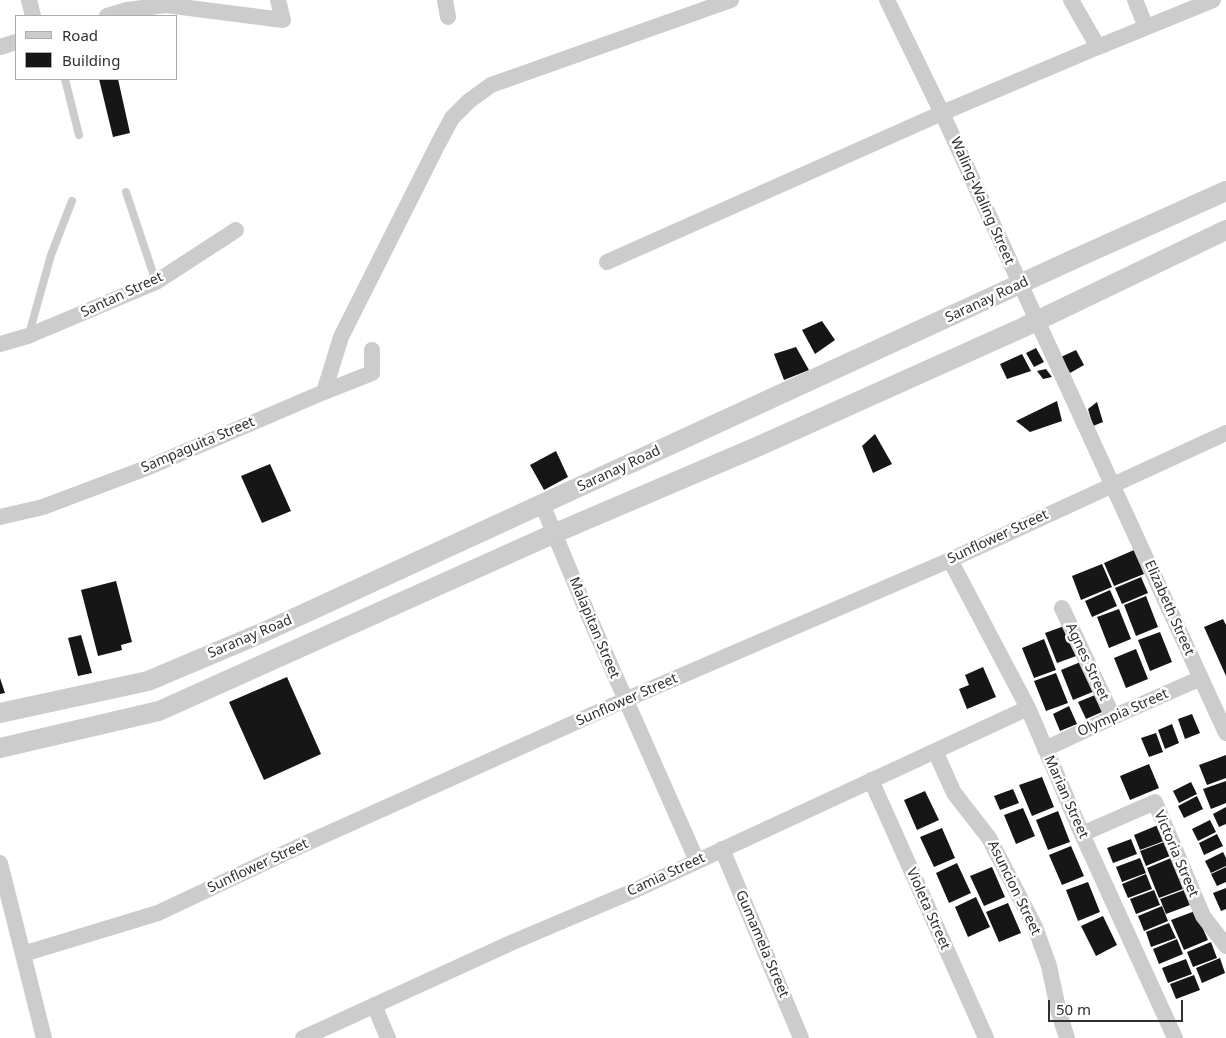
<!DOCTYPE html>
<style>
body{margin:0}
#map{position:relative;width:1226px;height:1038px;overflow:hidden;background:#fff;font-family:"Noto Sans",sans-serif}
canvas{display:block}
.legend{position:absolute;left:15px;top:15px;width:162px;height:65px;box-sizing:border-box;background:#fff;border:1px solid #acacac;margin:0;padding:6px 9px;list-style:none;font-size:15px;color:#2f2f2f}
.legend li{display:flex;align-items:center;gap:10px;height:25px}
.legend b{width:25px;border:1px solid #acacac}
.scale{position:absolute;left:1048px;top:1000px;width:135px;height:22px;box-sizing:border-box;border:2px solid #2f2f2f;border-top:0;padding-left:6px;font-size:15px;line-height:18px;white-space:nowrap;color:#2f2f2f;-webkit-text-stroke:4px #fff;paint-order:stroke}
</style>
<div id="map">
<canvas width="1226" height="1038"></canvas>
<ul class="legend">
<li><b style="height:6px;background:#ccc"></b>Road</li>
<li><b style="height:14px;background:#161616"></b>Building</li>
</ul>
<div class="scale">50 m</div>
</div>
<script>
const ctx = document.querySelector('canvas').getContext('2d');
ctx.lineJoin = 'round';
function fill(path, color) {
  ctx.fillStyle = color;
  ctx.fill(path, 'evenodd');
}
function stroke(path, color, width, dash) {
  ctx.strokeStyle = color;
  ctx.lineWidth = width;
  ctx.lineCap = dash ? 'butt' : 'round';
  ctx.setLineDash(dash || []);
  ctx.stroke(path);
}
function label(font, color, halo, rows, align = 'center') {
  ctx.font = font + ' "Noto Sans",sans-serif';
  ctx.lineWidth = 5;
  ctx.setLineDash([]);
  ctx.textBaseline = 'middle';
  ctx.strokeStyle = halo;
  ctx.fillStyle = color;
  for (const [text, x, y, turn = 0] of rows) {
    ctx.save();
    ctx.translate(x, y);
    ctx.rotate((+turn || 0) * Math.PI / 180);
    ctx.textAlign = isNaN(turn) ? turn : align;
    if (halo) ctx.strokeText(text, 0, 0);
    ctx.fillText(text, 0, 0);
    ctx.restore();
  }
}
fill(new Path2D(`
 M99,79H118L130,133L113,137Z
 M822,321L835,340L815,354L802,330Z
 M796,347L809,370L784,380L774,354Z
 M1036,348L1044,362L1034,367L1026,353Z
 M1076,350L1084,365L1070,373L1061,357Z
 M1022,354L1031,371L1007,379L1000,364Z
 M1046,369L1052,377L1043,379L1037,371Z
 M1057,401L1062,421L1030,432L1016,421Z
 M1097,402L1103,422L1093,426L1088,409Z
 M875,434L892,464L873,473L862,446Z
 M556,451L568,477L544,490L530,465Z
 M270,464L291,511L262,523L241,476Z
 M1134,550L1144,574L1114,586L1104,563Z
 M1102,564L1112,587L1081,600L1072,576Z
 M1141,577L1148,593L1122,604L1115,588Z
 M116,581L132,642L121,645L122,650L98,656L81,590Z
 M1110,590L1117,606L1092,617L1085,601Z
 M1146,596L1158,627L1136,636L1124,605Z
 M1119,609L1131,639L1109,648L1097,617Z
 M1223,619L1226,625V676L1204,627Z
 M1067,625L1079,655L1057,663L1045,633Z
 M1160,632L1172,662L1150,671L1138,640Z
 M81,635L92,673L78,676L68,638Z
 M1044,639L1056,670L1034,678L1022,648Z
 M1136,649L1148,679L1126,688L1114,658Z
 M1083,661L1095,691L1073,700L1061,670Z
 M983,667L996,697L967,709L959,689L969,685L965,675Z
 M1056,673L1068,703L1046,711L1034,681Z
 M287,677L321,754L264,780L229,702Z
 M0,678L5,693L0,694Z
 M1095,695L1102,712L1086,719L1078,702Z
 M1069,706L1077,724L1060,731L1053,714Z
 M1192,714L1200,733L1185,739L1178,719Z
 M1172,724L1179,743L1165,749L1158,730Z
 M1156,733L1163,752L1149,757L1141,738Z
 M1226,755V778L1207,785L1199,765Z
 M1149,764L1159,788L1130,800L1120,776Z
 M1042,777L1054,807L1032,816L1019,785Z
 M1226,781V803L1211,809L1203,789Z
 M1191,782L1197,794L1179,803L1173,791Z
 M1013,789L1019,803L1000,810L994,796Z
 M925,791L939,820L917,830L904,800Z
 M1197,796L1203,809L1184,818L1178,806Z
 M1226,807V824L1219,827L1213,814Z
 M1023,808L1035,836L1016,844L1004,815Z
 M1058,811L1070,842L1048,850L1036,820Z
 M1210,820L1216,832L1198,841L1192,829Z
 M1158,825L1164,841L1140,850L1134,835Z
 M942,828L955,858L934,867L920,837Z
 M1217,834L1223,846L1204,855L1199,843Z
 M1131,839L1137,854L1113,863L1107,848Z
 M1164,842L1170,856L1146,866L1140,851Z
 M1071,846L1084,876L1062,885L1049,855Z
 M1223,852L1226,858V866L1211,873L1205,861Z
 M1140,858L1146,873L1122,882L1116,867Z
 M1171,858L1183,889L1159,898L1147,868Z
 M957,863L971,893L949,903L936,873Z
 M992,867L1005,897L984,906L970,876Z
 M1226,867V882L1217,886L1211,874Z
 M1146,874L1152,889L1128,898L1122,884Z
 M1088,882L1100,912L1078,921L1066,890Z
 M1226,888V909L1221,911L1213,893Z
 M1154,890L1160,905L1136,914L1130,899Z
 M1184,890L1190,905L1166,914L1160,899Z
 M976,897L990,927L968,937L955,907Z
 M1008,903L1021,933L999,942L986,912Z
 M1162,906L1168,921L1144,931L1138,916Z
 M1195,911L1208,940L1184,950L1171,920Z
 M1103,916L1117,945L1096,956L1081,926Z
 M1169,923L1176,938L1151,947L1146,932Z
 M1177,939L1183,954L1159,964L1153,949Z
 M1211,942L1217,958L1193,967L1187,952Z
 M1220,958L1225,973L1202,983L1196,968Z
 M1186,959L1192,974L1168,983L1162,968Z
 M1194,975L1200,990L1176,999L1170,984Z`), '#161616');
stroke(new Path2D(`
 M65,79L79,135
 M126,192L156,282
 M29,334L51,255L72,201`), '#ccc', 8);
stroke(new Path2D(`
 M29,0L33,16
 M445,0L448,17
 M887,0L942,113L1226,733
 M1071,0L1098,47L1213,0
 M1135,0L1146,27
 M107,16L127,10L166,5L283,20L278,0
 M0,47L16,42
 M607,262L942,113L1098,47
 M0,344L28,336L156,282L236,230
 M324,392L341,337L437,146L452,118L469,101L491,85L731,0
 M542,504L587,612L697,861
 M0,517L43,507L149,467L324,392L372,373V350
 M950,560L1028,708L1082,834L1175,1038
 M1062,608L1113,717
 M1045,749L1113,717L1201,678
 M935,751L954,793L989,838L1035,927L1049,966L1059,1013L1067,1038
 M871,780L986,1038
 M1082,834L1155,802L1203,916L1226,946
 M722,849L801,1038
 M0,863L44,1038
 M23,954L158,913L298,847L625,700L950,560L1226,433
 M374,1005L388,1038
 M303,1038L513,942L631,892L1028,708`), '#ccc', 16);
stroke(new Path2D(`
 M0,713L148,681L264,632L1072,260L1226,191
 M0,748L159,711L553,534L759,446L1024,327L1226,230`), '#ccc', 20);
label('14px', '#2f2f2f', '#fff', [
 ["Waling-Waling Street",982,201,66],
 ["Santan Street",122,295,-25],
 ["Saranay Road",987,300,-25],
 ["Sampaguita Street",198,445,-23],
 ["Saranay Road",619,469,-25],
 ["Sunflower Street",998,537,-25],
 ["Elizabeth Street",1169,608,66],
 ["Malapitan Street",594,628,67],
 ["Saranay Road",250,637,-23],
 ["Agnes Street",1087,662,65],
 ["Sunflower Street",627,700,-24],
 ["Olympia Street",1123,713,-24],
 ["Marian Street",1066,797,66],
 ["Victoria Street",1176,854,67],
 ["Sunflower Street",258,866,-25],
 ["Camia Street",666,875,-25],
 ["Asuncion Street",1014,888,64],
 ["Violeta Street",928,909,66],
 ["Gumamela Street",762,944,67]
]);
</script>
